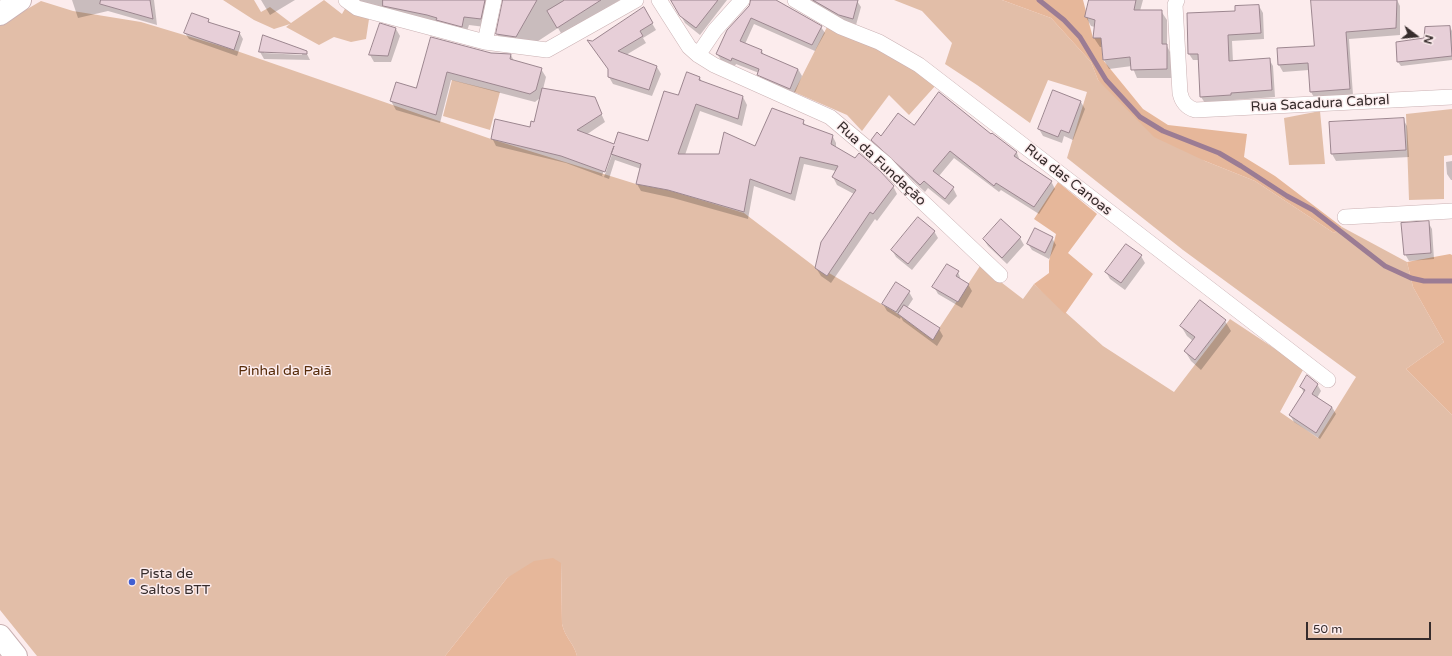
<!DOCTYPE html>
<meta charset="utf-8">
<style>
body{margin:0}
#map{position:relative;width:1452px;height:656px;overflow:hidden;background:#fceced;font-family:"Varela Round",sans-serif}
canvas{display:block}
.north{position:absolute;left:1396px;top:16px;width:40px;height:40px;-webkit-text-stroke:3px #fceced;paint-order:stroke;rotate:106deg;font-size:11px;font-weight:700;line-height:16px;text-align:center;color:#362c2c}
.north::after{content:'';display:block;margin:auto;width:14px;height:18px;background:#362c2c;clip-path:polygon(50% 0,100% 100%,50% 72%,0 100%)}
.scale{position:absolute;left:1306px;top:622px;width:125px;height:18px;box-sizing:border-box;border:2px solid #362c2c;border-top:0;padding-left:5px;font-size:12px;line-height:14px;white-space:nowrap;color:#362c2c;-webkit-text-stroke:3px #fceced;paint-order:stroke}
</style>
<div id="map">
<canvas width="1452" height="656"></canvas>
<div class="north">N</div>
<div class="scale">50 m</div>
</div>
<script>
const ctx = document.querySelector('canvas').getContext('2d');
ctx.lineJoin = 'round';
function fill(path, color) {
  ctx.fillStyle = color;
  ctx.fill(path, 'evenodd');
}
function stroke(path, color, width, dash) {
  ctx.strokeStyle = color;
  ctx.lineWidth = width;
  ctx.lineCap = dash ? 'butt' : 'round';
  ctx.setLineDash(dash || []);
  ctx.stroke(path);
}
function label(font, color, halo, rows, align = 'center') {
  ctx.font = font + ' "Varela Round",sans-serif';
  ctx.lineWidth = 3;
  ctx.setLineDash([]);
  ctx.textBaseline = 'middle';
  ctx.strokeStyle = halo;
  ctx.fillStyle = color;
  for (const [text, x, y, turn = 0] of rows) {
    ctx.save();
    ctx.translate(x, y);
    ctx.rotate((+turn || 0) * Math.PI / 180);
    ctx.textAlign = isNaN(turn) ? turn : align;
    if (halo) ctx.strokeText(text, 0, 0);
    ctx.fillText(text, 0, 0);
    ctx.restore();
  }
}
fill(new Path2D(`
 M223,0H254L261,12L270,7L291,23L324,0L342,14L346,7L369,19L366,39L351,42L334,37L319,45L286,27L290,24L274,29L254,20Z
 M894,0H1002L1051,18L1091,62L1098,80L1205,161L1255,181L1334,233L1342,227L1407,262L1413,287L1444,342L1406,369L1452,415V656H577C574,643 565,638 562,624L561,563L507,578L445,656H37L0,610V25L41,1L73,11L141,22L234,50L491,139L636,184L668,190L744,213L827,276L829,273L895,312L932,339L980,266L1023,299L1034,284L1103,346L1174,392L1230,319L1304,368L1280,412L1318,438L1356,377L1183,250L1067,158L1087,92L1048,80L1030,123L977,85L945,64L952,43L922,11Z
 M827,27L905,61L936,85L909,115L889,95L862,131L847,115L794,92Z
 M452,80L500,92L490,130L443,116Z
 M1452,109V155L1444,156V199L1409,200L1406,114Z
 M1320,111L1325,164L1289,165L1284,118Z`), '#e2bea8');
fill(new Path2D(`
 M1002,0H1083L1093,38H1101L1103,60L1143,109L1168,125L1247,134L1244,157L1275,176L1342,227L1334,233L1255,181L1205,161L1154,137L1098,80L1091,62L1051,18Z
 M1058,182L1097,214L1068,253L1093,274L1065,314L1034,284L1049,273V261L1056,234L1034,219Z
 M1450,254L1452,255V415L1406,369L1444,342L1413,287L1407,262Z
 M553,558L561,563L562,624C565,638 574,643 577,656H445L507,578L534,561Z`), '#e6b79a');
fill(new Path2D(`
 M72,0H154L157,25L108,11L78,18Z
 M261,0H295L270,15Z
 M359,0H497L485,27L469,25L466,34L442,27L438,21V25L360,3Z
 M503,0H620L562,35L558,28L532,45L502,42L497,34Z
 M672,0H727L700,35L685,23Z
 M752,0H775L821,27L825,33L815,51L754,24L745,44L762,51L764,56L798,69L802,76L794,95L762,81L759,73L736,64L735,66L721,60L717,54L728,31L752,3Z
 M807,0L857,1L861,7L856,25L843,21Z
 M1090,0H1143L1140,11H1161L1167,20V46L1171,54L1172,78H1137L1132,66L1109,69L1104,60L1103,47H1100L1094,38L1095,27L1091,26L1086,17Z
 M1324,0H1397L1400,6V35L1349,39L1353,95L1315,99L1311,92L1309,70L1283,72L1279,65L1278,49L1315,47Z
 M1259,6L1263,13L1264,39L1232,41L1233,62L1269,59L1273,66L1275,97L1234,100V102L1205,103L1201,97L1199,60H1193L1189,54L1236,12Z
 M643,8L656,30L643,38L646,43L626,55L657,67L661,74L652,96L613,84L609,77V70L592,42Z
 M208,20L211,24L239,32L243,39L237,56L189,39L185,33Z
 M380,25L396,29L400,36L391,62H374L370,55Z
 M1450,27L1452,31V60L1401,66L1398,62L1397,43L1425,39Z
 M264,37L306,52L310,60L264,59L260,52ZM264,51L302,53V55L264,53Z
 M432,38L491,54L511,55L514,61L541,69L546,77L543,89L594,98L605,122L586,135L615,146L649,143L679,96L687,73L700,78L702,82L743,97L747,105L742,126L700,111L685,155H720L756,147L803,121L806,126L832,135L836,143V148L893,186L897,194L877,221L875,219L831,283L821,276L816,268L854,194L837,185L833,177L836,171L804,164L795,201L754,186L748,219L673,198L641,191L637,184L641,169L615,160L609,179L566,163L496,146L492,138L531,128L534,123L540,98L535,102L451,80L440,123L396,110L391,101L417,89ZM611,149H614L604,177L602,176Z
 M1053,92L1081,102L1085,109L1073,140L1064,136L1062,143L1043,136L1039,129Z
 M1403,119L1407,126L1409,157L1336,161L1332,154Z
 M915,127L991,136L992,134L1017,153L1020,161L1051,181L1055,189L1039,214L1001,190L999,192L954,158L939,176L953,188L957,196L949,205L928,188L925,192L877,147L872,140Z
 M1452,161V180H1451L1447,174L1446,162Z
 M1001,220L1020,238L1024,245L1007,264L988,246L984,240Z
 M1428,222L1432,229L1434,259L1409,261L1405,254Z
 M934,231L938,238L912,270L896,257L892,250Z
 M1052,238L1056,245L1049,259L1032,250L1028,244Z
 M1141,256L1145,263L1125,290L1110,279L1106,272Z
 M958,272L961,280L968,284L972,291L962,308L938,294L934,287Z
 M909,292L913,299L907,308L939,329L943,336L937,346L903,321L901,317L900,319L887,311L883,304Z
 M1200,301L1225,321L1231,331L1201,370L1191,361L1185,351L1193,341L1187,336L1181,326Z
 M1317,384L1321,391L1317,398L1332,407L1336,414L1320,439L1294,422L1290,415L1304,393L1301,387Z`), '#0003');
stroke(new Path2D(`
 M1039,0L1064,20L1080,37L1106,80L1140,117L1163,131L1219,153L1241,166L1287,196L1313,210L1385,266L1411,278L1424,281H1452`), '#9b7c94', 5);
const building = new Path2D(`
 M101,0H150L153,19L100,4Z
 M383,0H485L481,19L464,17L462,27L436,20L437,18L427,15L383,6Z
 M503,0H537L516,37L496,34Z
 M565,0H601L557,28L547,11Z
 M671,0H718L696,28L680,16Z
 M751,0H776L822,26L812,45L751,18L740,41L762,50L761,53L798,69L790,89L757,75L759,69L732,58L731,61L716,54L727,30L749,6Z
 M813,0H858L853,19L839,15Z
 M1089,0H1136L1134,10H1162V44H1167V69L1131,70L1130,57L1103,60L1101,38H1093L1095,20L1085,17Z
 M1311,0H1397L1396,28L1346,32L1350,89L1310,92L1308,63L1278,65L1277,48L1314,46Z
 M1259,5L1261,33L1228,35L1229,61L1270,58L1272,90L1231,93V95L1200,97L1198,54H1188L1187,13L1235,11V6Z
 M644,7L653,23L640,31L643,36L618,51L657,66L649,90L608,77V69L587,40L592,41Z
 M192,13L209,19L208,22L240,32L234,50L184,33Z
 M380,23L396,28L388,56L369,55Z
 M1450,26L1452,56L1397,62L1396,42L1424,38L1425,27Z
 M263,35L307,51V54L259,52Z
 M431,37L491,53L511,54L510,59L542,68L536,90L530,94L447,72L436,115L390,101L396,82L416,88Z
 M687,72L700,77L699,80L743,96L738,119L696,104L678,154H719L724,132L755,146L772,108L804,120L803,124L833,135L831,144L855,158L859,153L880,171L894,186L873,214L870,212L827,276L815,268L821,242L856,190L832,177L838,166L800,157L791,194L750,179L744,212L668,190L636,184L641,164L611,154L614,146L605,172L561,156L491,139L495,119L530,127L531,121L534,122L542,88L595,97L602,114L577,130L614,144L618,132L648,141L664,91L678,95Z
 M1053,90L1081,101L1069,133L1061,130L1058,137L1038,129Z
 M939,92L991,134L992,133L1017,152L1014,156L1052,181L1034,207L996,183L994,186L950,151L933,171L954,187L945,199L924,181L920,185L871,140L877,132L881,136L898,113L914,125Z
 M1404,118L1406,150L1331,154L1329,122Z
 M918,217L935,231L908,264L891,250Z
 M1001,219L1021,237L1002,258L983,239Z
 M1429,221L1431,253L1404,255L1401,223Z
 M1035,228L1053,237L1045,253L1027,244Z
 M1126,244L1142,255L1121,283L1105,272Z
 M947,264L959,271L956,276L969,284L958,302L932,287Z
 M896,282L910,291L896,312L882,304Z
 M1200,300L1226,320L1195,360L1184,351L1195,337L1180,326Z
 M904,305L940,328L933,340L898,314Z
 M1307,375L1318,384L1312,394L1332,407L1316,433L1289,415L1305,390L1300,387Z`);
fill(building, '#e7cfd8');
stroke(building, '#9c868f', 1);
const street = new Path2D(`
 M346,0L357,8L485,42L547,50L636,0
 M659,0L689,47L698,55L714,65L830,117L886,164L909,189L1000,275
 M795,0L841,27L879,42L919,65L1328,380
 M1177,0L1175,5L1180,93C1182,102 1186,107 1195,110L1452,97
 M485,42L494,0
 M698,55L715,30L742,0
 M1345,217L1452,211`);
const secondary = new Path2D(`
 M0,14L20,0
 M0,636L16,656`);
stroke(street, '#cab1b3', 16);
stroke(secondary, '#cab1b3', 24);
stroke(street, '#fff', 15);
stroke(secondary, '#fff', 22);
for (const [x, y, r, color] of [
 [132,582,4,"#405fd2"]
]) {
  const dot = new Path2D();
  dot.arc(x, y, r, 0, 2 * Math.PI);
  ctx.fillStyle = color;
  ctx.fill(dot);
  stroke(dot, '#fceced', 1.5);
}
label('14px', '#362c2c', '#fceced', [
 ["Rua Sacadura Cabral",1320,104,-3],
 ["Rua da Fundação",881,164,43],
 ["Rua das Canoas",1068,180,38]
]);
label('14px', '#572c0a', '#fceced', [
 ["Pinhal da Paiã",285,371]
]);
label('14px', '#362c2c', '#fceced', [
 ["Pista de",140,574],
 ["Saltos BTT",140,590]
], 'left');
</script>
